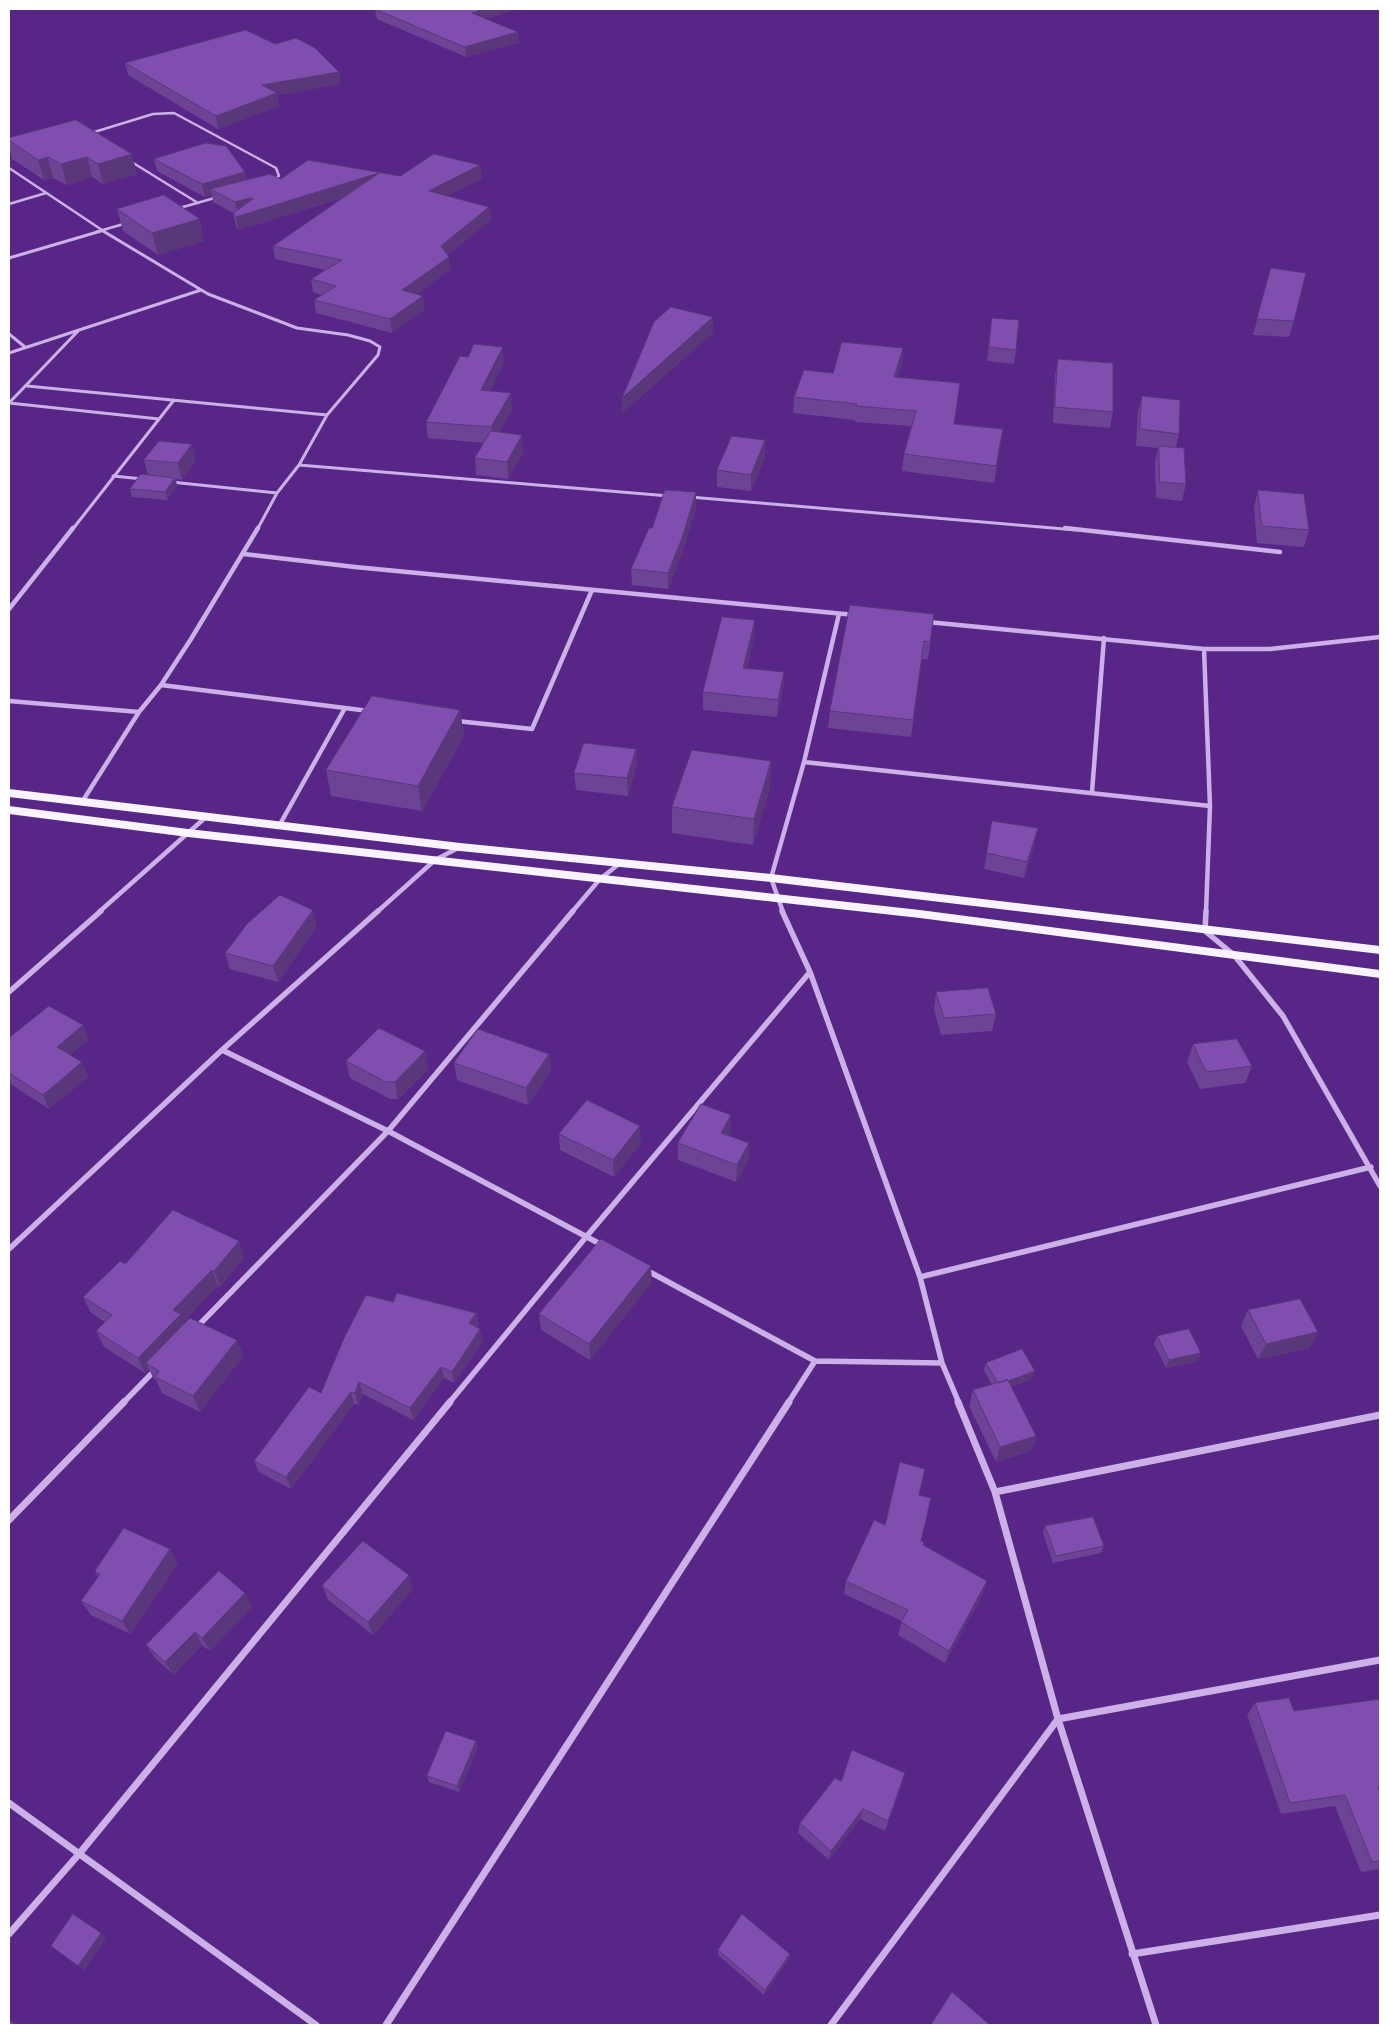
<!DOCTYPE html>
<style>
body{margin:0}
#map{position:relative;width:1389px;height:2034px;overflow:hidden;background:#572686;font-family:Jost,sans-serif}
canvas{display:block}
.frame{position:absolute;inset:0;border:10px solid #fff;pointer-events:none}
</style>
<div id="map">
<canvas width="1389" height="2034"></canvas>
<div class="frame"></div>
</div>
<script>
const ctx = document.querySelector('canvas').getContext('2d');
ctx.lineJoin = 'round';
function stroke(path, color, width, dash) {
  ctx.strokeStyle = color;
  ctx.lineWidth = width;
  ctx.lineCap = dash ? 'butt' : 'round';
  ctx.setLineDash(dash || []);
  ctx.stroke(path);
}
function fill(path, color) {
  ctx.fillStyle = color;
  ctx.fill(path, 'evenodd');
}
stroke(new Path2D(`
 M91,133L153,114L174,113L276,168L279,176L271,181
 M130,161L198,203
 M9,168L105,232
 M9,204L46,193
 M176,209L218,197
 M96,232L127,223`), '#ccb1e8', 2.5);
stroke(new Path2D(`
 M103,231L208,294L297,328L348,335L370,341L380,347L378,355L327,415L299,465L277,493L257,530
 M9,258L101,231
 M9,334L25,347
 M9,353L201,290
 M27,386L327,415
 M9,403L159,419
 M9,403L79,330
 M299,465L669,496
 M113,476L143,479
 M171,482L277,493
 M690,497L1076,530
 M72,530L174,400`), '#ccb1e8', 3);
stroke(new Path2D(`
 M1065,528L1280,552
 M244,554L355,567L855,615
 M9,609L73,528
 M928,622L1204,649H1270L1380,637
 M1204,649L1210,806L1206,912
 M161,685L369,711
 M9,701L139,712
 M457,721L532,729L592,590
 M804,762L1210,806
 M1092,792L1104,638
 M82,802L139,712L161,685L191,639L258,528
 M279,826L345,708
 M99,912L206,817
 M377,912L435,860L460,847
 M572,912L600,879L619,864
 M783,912L771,878L804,762L839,614`), '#ccb1e8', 4.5);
stroke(new Path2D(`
 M782,911L810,972L920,1277L942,1363L959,1403
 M1206,911L1205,931L1234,955L1283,1016L1380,1186
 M9,992L101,911
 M222,1050L388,1131L602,1245
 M9,1249L222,1050L378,911
 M646,1270L815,1361L942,1363
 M920,1277L1371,1167
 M196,1328L388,1131L573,911
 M123,1403L155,1370
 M449,1403L586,1237L810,972
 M788,1403L815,1361`), '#ccb1e8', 5.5);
stroke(new Path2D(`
 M958,1402L995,1492L1058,1719L1156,2025
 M995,1492L1380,1415
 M9,1520L124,1402
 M9,1803L316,2025
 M9,1934L79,1854L450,1402
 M1132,1954L1380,1915
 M386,2025L789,1402
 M831,2025L1058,1719L1380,1660`), '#ccb1e8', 7);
fill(new Path2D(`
 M9,789L460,843L771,874L1380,946V954L771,882L460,851L9,797Z
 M9,806L188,829L920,910L1380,970V978L920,918L188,837L9,814Z`), '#f9f3fe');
fill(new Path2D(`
 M375,9L486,19L519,43L466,57L377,19Z
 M275,44L339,72L341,84L277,95L279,106L218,129L128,75L125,63Z
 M76,120L137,174L103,184L92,177L67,185L53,178L44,180L12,159L9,148V138Z
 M154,159L247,179L400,176L480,165L482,178L446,196L489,207L491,220L447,255L450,270L417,294L425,309L392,333L316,313L314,300L322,295L313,292L311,279L326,270L275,259L273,246L343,198L238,230L236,226L233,213L213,202L212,195L205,197L157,171Z
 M117,209L204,241L158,255L123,231Z
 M1271,268L1294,321L1289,337L1253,335Z
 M992,318L1016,350L1014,364L987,361Z
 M903,348L902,363L897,377L960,383L954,424L1003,429L994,483L902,471L904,454L911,426L855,422V420L793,413L794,397L833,373Z
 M1058,359L1113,412L1110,428L1053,423L1055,375Z
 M504,363L490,391L512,410L499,432L524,451L508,479L476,475L475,458L484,443L428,438L426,422Z
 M1142,396L1179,434L1176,447L1186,484L1182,501L1156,498L1155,462L1158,448L1136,446L1138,412Z
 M765,440V457L751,491L717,487V470Z
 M144,460L196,461L182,480L176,479L177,486L167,500L132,497L130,489L148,475Z
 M1258,490L1309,530L1304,547L1257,543L1254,507Z
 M696,508L682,554L668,589L632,585L631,569L652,528Z
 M934,614L928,659H922L911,737L828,728L830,711Z
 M754,637L747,668L784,672L783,689L777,717L703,710V692Z
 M460,710L464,736L422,811L331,796L326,770Z
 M636,749L637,766L628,796L576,790L574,773Z
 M771,761L770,787L753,845L672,833V807Z
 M992,821L1035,844L1024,878L984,869Z
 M317,926L278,982L230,969L225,953Z
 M936,992L996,1014L992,1031L941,1035L934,1009Z
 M9,1038L89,1039L70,1055L82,1062L88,1077L49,1109L9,1083Z
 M1193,1044L1252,1066L1245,1083L1200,1089L1187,1062Z
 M425,1051L428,1069L398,1099H390L350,1078L346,1061Z
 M549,1054L551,1071L528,1105L457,1080L454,1063Z
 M731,1132L729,1135L749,1159L736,1182L678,1160V1143Z
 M559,1134L641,1143L614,1177L560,1150Z
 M239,1241L244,1257L220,1287L218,1286L184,1321L185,1323L237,1340L243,1356L200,1412L162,1393L156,1380L153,1378L149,1369L145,1373L104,1347L96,1331L105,1322L91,1313L83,1297L125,1264Z
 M652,1282L590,1360L541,1330L539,1314Z
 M393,1302L476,1313L479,1325L477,1327L480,1329L483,1341L454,1383L444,1378L413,1420L363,1394L358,1405L354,1404L291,1489L259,1472L254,1461L321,1393Z
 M1248,1310L1310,1348L1258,1359L1241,1326Z
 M1157,1336L1201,1353L1198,1361L1166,1368L1154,1344Z
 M986,1363L1035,1371L1032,1379L1011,1387L1036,1436L1031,1451L996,1462L969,1406L973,1390L992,1385L984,1370Z
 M919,1495L921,1541L924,1545L987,1581L983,1594L945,1663L898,1635L902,1621L844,1594L846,1581L885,1525Z
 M1045,1526L1104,1546L1101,1553L1053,1563L1043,1533Z
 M178,1564L130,1634L91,1615L81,1601L98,1577L95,1571Z
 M322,1586L413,1589L373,1635L328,1600Z
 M252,1607L210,1651L202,1645L174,1675L155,1658L146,1645Z
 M1380,1699V1869L1361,1872L1335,1806L1281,1814L1247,1715L1255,1703L1294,1711Z
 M478,1747L459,1792L429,1782L427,1776Z
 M902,1783L885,1831L860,1819L829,1860L798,1833L800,1823Z
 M106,1938L84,1970L51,1946Z
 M718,1950L790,1954L789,1959L764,1995L718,1955Z`), '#6d4396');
fill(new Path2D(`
 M485,9H518L472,23V13Z
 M518,32L519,43L466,57L465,47Z
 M339,72L341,84L277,95L279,106L218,129L216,116L262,85Z
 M132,154L137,174L103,184L98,164Z
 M48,157L53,178L44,180L38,160Z
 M87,157L92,177L67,185L61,164Z
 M480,165L482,178L430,204L429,191Z
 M245,172L248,185L210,189L212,195L205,197L202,184Z
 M379,173L381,186L238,230L236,217Z
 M250,198L253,211L238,215L235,202Z
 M489,207L491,220L442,259L441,246Z
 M200,219L204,241L158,255L152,233Z
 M449,257L450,270L403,304L402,290Z
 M423,296L425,309L392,333L390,319Z
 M713,317V333L622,414V398Z
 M503,347L504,363L482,407L481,390Z
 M903,348L902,363L893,393L894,377Z
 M511,393L512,410L493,443L491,427Z
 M522,435L524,451L508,479L507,462Z
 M765,440V457L751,491V475Z
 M192,444L196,461L182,480L178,463Z
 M175,478L177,486L167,500L165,492Z
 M696,492V508L682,554L668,589V573Z
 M755,620L754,637L743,685V668Z
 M784,672L783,689L777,717L778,700Z
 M460,710L464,736L422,811L418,786Z
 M636,749L637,766L628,796L627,778Z
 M771,761L770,787L753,845L754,819Z
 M1038,828L1035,844L1024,878L1027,862Z
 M313,910L317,926L278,982L273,966Z
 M83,1025L89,1039L63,1062L57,1047Z
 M425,1051L428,1069L398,1099L395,1082Z
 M549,1054L551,1071L528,1105L526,1088Z
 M82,1062L88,1077L49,1109L43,1095Z
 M731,1115V1132L721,1149V1133Z
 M640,1126L641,1143L614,1177L613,1160Z
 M749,1143V1159L736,1182L737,1165Z
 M239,1241L244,1257L220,1287L214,1271Z
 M651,1266L652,1282L590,1360L589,1344Z
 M212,1270L218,1286L184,1321L188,1330L146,1363L149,1369L145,1373L138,1358L173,1310Z
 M476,1313L479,1325L471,1335L469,1323Z
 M480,1329L483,1341L454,1383L452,1372Z
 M1318,1332L1310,1348L1258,1359L1266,1344Z
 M237,1340L243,1356L200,1412L193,1396Z
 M1201,1353L1198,1361L1166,1368L1169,1360Z
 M441,1367L444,1378L413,1420L410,1408Z
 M1035,1371L1032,1379L997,1392L999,1384Z
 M359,1382L363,1394L358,1405L355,1393Z
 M351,1392L354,1404L291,1489L286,1477Z
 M1036,1436L1031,1451L996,1462L1000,1447Z
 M170,1549L178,1564L130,1634L122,1621Z
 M409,1575L413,1589L373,1635L368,1622Z
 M987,1581L983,1594L945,1663L949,1651Z
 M245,1593L252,1607L210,1651L202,1638Z
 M195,1632L202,1645L174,1675L165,1662Z
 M476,1741L478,1747L459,1792L457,1786Z
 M863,1809L860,1819L829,1860L831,1851Z
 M101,1933L106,1938L84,1970L78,1966Z
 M790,1954L789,1959L764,1995L765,1990Z
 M9,2018L18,2025H15L9,2020Z`), '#59377a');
const building = new Path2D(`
 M375,9H485L472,13L518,32L465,47Z
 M246,30L275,44L296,38L315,48L339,72L262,85L277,93L216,116L125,63Z
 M76,120L132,154L98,164L87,157L61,164L48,157L38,160L9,140V138Z
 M206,143L226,146L245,172L202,184L154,159Z
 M434,154L480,165L429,191L489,207L441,246L449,257L402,290L423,296L390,319L314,300L336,286L311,279L342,260L273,246L379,173L236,217L233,213L253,199L250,198L235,202L210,189L270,174L281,179L308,160L400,176Z
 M164,195L200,219L152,233L117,209Z
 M1271,268L1306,273L1294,321L1257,319Z
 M671,307L713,317L622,398L654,322Z
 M992,318L1019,320L1016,350L989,347Z
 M842,342L903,348L894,377L960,383L954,424L1003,429L996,466L904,454L916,411L856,406L857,404L794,397L804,370L833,373Z
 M474,344L503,347L481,390L511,393L491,427L426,422L460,356L468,357Z
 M1058,359L1113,363V412L1055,407Z
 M1142,396L1180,400L1179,434L1140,429Z
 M491,431L522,435L507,462L475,458Z
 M732,436L765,440L751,475L717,470Z
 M159,441L192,444L178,463L144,460Z
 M1159,446L1184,448L1186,484L1160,482Z
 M141,474L175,478L165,492L130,489Z
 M665,490L696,492L682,538L668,573L631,569L649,528H652Z
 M1258,490L1304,494L1309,530L1262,526Z
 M850,605L934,614L930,642L924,641L913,720L830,711Z
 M722,617L755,620L743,668L784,672L778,700L703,692Z
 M372,696L460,710L418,786L326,770Z
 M584,743L636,749L627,778L574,773Z
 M692,750L771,761L754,819L672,807Z
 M992,821L1038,828L1027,862L987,853Z
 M280,895L313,910L273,966L225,953L247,924Z
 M988,988L996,1014L944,1018L936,992Z
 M49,1006L83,1025L57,1047L82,1062L43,1095L9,1073V1038Z
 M379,1028L425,1051L395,1082H386L346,1061Z
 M478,1029L549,1054L526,1088L454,1063Z
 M1237,1039L1252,1066L1206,1072L1193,1044Z
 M587,1100L640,1126L613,1160L559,1134Z
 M701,1104L731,1115L721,1133L749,1143L737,1165L678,1143Z
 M173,1210L239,1241L214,1271L212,1270L173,1310L181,1314L138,1358L96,1331L112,1315L83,1297L120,1261L125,1264Z
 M601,1239L651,1266L589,1344L539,1314Z
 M397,1293L476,1313L469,1323L480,1329L452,1372L441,1367L410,1408L359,1382L355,1393L351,1392L286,1477L254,1461L309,1387L321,1393L344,1338L366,1295L393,1302Z
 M1300,1299L1318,1332L1266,1344L1248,1310Z
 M190,1318L237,1340L193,1396L155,1377L159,1371L146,1363Z
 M1189,1329L1201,1353L1169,1360L1157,1336Z
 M1022,1349L1035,1371L1008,1381V1380L998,1383L986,1363Z
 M1008,1380L1036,1436L1000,1447L973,1390Z
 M900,1462L925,1469L919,1495L931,1498L921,1541L924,1542L923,1545L987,1581L949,1651L901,1622L908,1610L846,1581L874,1520L885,1525Z
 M1093,1517L1104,1546L1056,1556L1045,1526Z
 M124,1528L170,1549L122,1621L81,1601L100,1574L95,1571Z
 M363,1541L409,1575L368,1622L322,1586Z
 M219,1571L245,1593L202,1638L195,1632L165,1662L146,1645Z
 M1289,1698L1294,1711L1380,1699V1787H1378L1380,1793V1861L1372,1862L1345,1795L1290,1803L1255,1703Z
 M446,1731L476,1741L457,1786L427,1776Z
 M852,1750L905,1773L888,1821L863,1809L831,1851L800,1823L835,1778L841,1781Z
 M73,1914L101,1933L78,1966L51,1946Z
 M742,1914L790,1954L765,1990L718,1950Z
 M952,1992L990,2025H931Z
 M9,2020L15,2025H9Z`);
fill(building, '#7f4eae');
stroke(building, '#59377a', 1);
</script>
